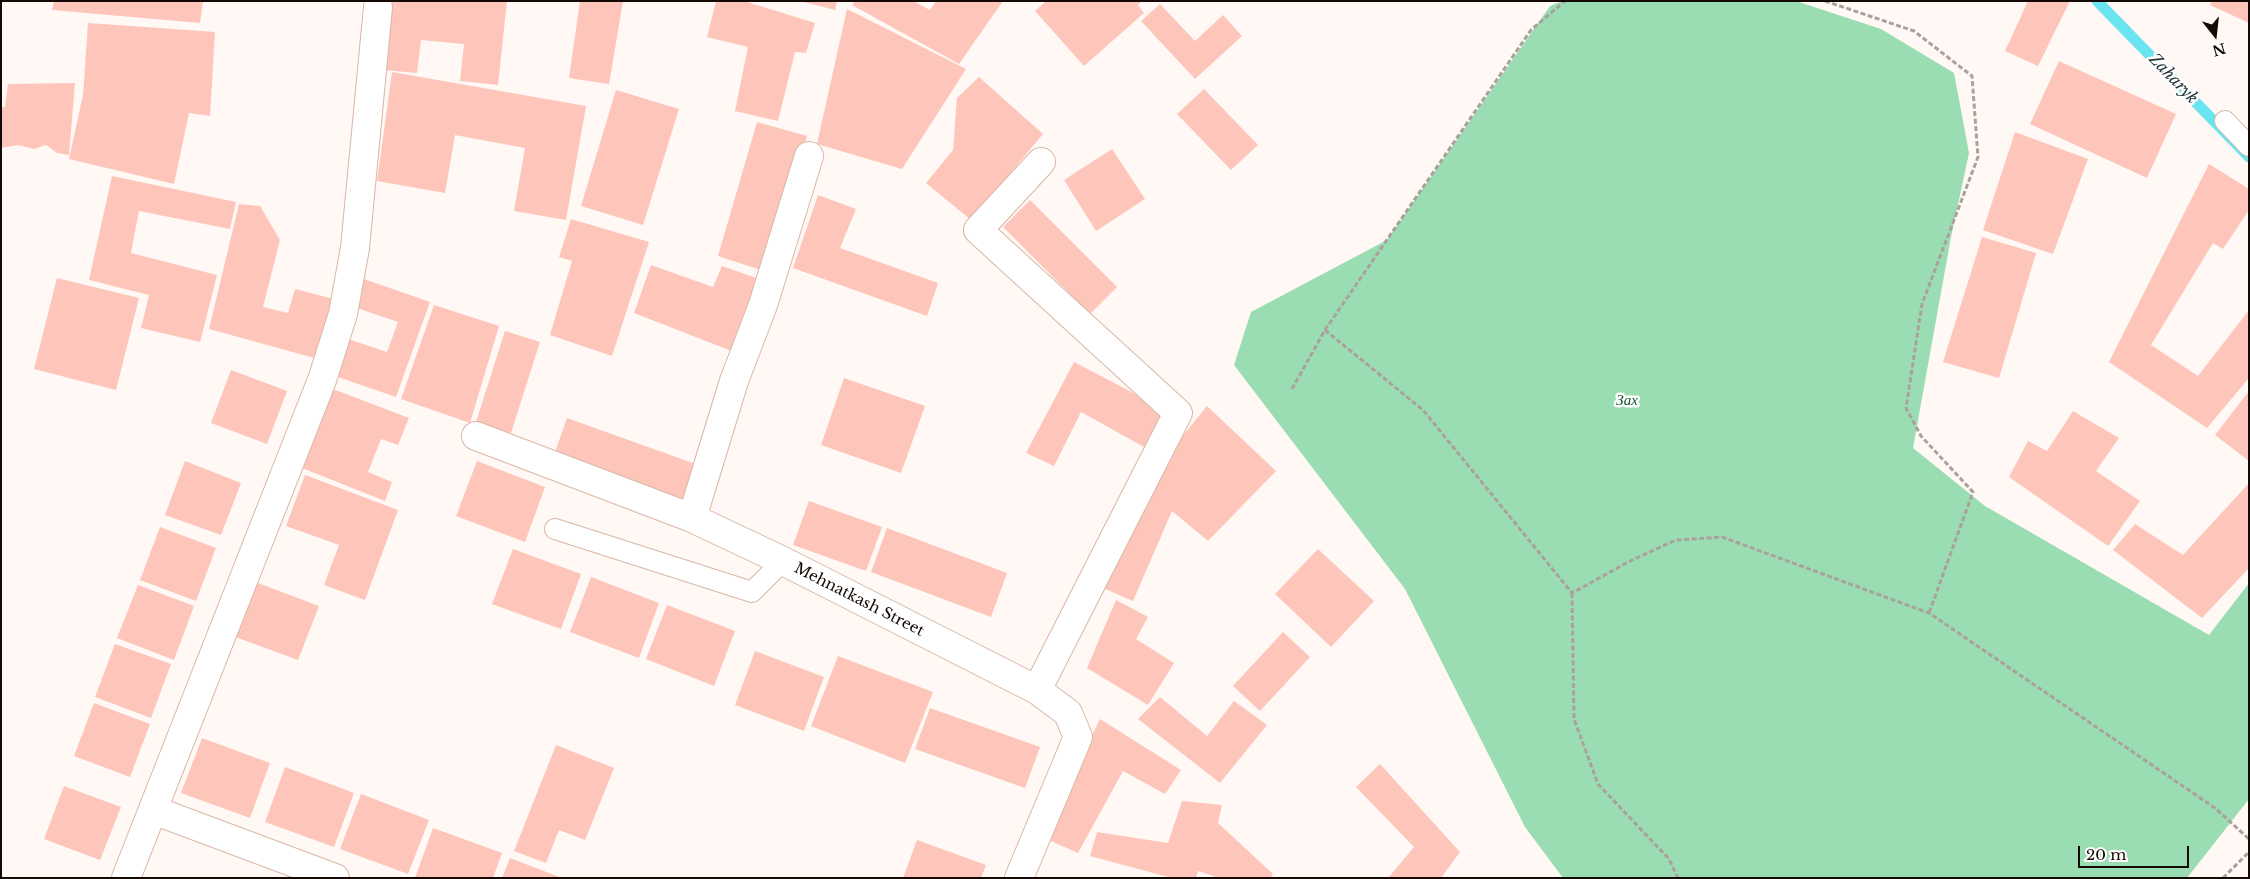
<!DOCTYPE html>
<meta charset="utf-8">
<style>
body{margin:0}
#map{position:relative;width:2250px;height:879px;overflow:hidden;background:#fff8f4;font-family:"Libre Baskerville",serif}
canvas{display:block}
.frame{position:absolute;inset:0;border:2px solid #140904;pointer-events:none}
.north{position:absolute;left:2190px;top:10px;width:50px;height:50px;-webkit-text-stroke:4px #fff;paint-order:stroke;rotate:164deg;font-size:14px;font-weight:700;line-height:20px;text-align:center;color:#140904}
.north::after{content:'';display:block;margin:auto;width:18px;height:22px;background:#140904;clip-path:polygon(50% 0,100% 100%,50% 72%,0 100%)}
.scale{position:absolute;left:2078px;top:846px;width:111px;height:22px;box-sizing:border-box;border:2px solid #140904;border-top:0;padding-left:6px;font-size:15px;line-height:18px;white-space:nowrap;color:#140904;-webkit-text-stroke:4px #fff;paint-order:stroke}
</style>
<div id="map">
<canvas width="2250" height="879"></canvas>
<div class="frame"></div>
<div class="north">N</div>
<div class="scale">20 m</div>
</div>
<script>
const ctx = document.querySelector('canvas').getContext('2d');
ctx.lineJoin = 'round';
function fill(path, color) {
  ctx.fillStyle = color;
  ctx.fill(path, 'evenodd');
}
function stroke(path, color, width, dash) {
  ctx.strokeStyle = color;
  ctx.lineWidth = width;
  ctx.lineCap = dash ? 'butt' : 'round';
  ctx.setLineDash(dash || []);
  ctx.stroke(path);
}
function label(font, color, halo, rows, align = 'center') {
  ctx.font = font + ' "Libre Baskerville",serif';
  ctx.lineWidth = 5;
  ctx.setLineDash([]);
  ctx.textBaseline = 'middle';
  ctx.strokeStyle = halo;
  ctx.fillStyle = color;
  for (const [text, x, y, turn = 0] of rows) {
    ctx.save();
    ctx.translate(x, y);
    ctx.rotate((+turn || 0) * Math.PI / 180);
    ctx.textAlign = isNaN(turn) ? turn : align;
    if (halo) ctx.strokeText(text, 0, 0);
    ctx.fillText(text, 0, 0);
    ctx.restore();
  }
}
fill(new Path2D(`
 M1562,1H1796L1881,29L1954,73L1969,153L1951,237L1913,448L1985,506L2209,635L2249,583V799L2187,878H1563L1525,827L1405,589L1234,365L1251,312L1387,240L1550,6Z`), '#9addb3');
stroke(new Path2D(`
 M2097,1L2249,157`), '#6ae4f1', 11);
fill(new Path2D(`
 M54,1H203L200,23L52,10Z
 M390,1H507L498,85L460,81L464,44L421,40L417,73L383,70Z
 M580,1H623L609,84L569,78Z
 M716,1H744L815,23L806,53L795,52L778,121L735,111L748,47L707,37Z
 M800,1H837L835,10Z
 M855,1H913L930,10L936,1H1003L959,64L852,5Z
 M1046,1H1142L1138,5L1144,13L1084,66L1035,11Z
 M2028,1H2070L2038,66L2005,51Z
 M2212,1H2249V23L2210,5Z
 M1160,4L1195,41L1223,15L1242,36L1195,79L1141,21Z
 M847,9L966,69L902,169L817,144Z
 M88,23L215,32L210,116L189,113L174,184L69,159L83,95Z
 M2059,61L2176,114L2147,178L2030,124Z
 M392,72L586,106L566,220L514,211L525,148L455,135L445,193L377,181Z
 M979,77L1043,134L971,220L926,183L953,150L957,98Z
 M75,83L69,155L57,153L46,145L34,149L18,145L1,148V107H5L8,84Z
 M1204,89L1258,145L1231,170L1177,114Z
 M616,90L679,109L643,225L581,206Z
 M757,122L807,136L767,272L718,256Z
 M2015,132L2088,159L2053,254L1983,230Z
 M1112,149L1145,199L1096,231L1064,180Z
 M2209,164L2249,189V210L2223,249L2213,243L2151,345L2198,376L2249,310V378L2207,428L2109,362Z
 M112,176L236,202L230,229L139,211L131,253L217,275L200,342L141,328L149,295L89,280Z
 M818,195L856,209L840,248L938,283L927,316L793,268Z
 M1030,200L1117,287L1090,314L1003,227Z
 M239,204L260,206L280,240L263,307L288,313L295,289L334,299L318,359L209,329Z
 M571,219L649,242L612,356L550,335L572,261L559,257Z
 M1982,237L2036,253L1999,378L1943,362Z
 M651,265L713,287L722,266L762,280L734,352L634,313Z
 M57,278L139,298L116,390L34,369Z
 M364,279L430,302L396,397L335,376L348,339L387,352L398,322L354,307Z
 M434,305L499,326L470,423L401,399Z
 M505,331L540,342L511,433L476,422Z
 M1074,362L1164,409L1144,447L1081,412L1054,466L1026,453Z
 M231,370L287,391L267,444L211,423Z
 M844,378L925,406L901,473L821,445Z
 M333,389L409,418L398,445L381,439L368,472L392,482L385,501L302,468Z
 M2249,391V461L2215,435Z
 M1207,406L1276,471L1208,541L1172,511L1133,601L1103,588L1149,477Z
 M2073,411L2119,438L2096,471L2140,501L2108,546L2009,477L2028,441L2047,451Z
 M567,418L701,466L687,503L554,455Z
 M185,461L241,483L221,535L165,515Z
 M477,461L545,487L525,542L456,516Z
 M305,475L398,510L365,600L324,585L339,545L286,526Z
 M2249,483V568L2202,618L2113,550L2135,524L2183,555Z
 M809,501L882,527L866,571L793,545Z
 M160,527L216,548L196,601L140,580Z
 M887,528L1007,573L991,617L871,572Z
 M513,549L581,574L561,629L492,604Z
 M1318,549L1374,601L1331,647L1275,594Z
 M591,577L659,603L639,658L570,632Z
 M250,580L319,606L298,660L230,635Z
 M138,585L194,606L174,660L117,638Z
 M1116,600L1148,617L1136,639L1174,663L1148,705L1087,668Z
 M667,605L735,631L714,686L646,659Z
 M1283,632L1310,657L1260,711L1233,686Z
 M115,644L171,664L151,718L95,697Z
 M755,651L824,677L804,731L735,705Z
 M838,656L933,692L905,763L811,726Z
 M1160,697L1207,736L1234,701L1267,725L1220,783L1138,719Z
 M94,703L150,724L130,777L74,756Z
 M930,708L1040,747L1025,788L915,749Z
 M1100,719L1181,770L1165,794L1123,771L1078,853L1042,837Z
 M202,738L270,763L250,818L181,793Z
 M556,745L614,768L585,840L559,830L546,863L514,851Z
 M1380,764L1460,852L1441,878H1388L1414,847L1356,787Z
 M285,767L354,793L334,847L265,822Z
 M64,786L121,807L100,860L44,839Z
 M361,794L429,820L408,874L340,849Z
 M1182,801L1222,805L1218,823L1273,874L1271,878H1219L1198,871L1196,878H1172L1090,856L1097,832L1168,843Z
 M433,828L502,853L493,878H415Z
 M917,840L986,865L981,878H903Z
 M510,858L562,878H502Z`), '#fec6bb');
const lane = new Path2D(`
 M2225,121L2249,146
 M555,529L752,592L783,561`);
const street = new Path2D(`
 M476,436L692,518L783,561L1037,690L1068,713L1078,737L1019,878
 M692,518L734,381L763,305L809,156
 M1037,690L1178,413L978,230L1041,162
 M153,810L335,878
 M126,878L322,380L343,314L355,248L378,7`);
stroke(lane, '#d9b7a5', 22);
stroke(street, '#d9b7a5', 30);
stroke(new Path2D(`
 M1825,1L1914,31L1972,76L1978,157L1922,304L1906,408L1921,436L1973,492L1929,613
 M1325,330L1423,410L1572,593L1632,560L1676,540L1722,537L1929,613L2215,808L2249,839
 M1292,389L1325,330L1531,30L1565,1
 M1572,593L1574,719L1598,784L1669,859L1678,878
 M2223,878L2249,852`), '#aaa19d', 3, [5, 2.5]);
stroke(lane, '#fff', 20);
stroke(street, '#fff', 28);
label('italic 15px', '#125231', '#fff', [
 ["Зах",1627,401]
]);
label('15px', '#140904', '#fff', [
 ["Mehnatkash Street",859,600,27]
]);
label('italic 16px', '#1d3336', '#fff', [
 ["Zaharyk",2173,79,46]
]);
</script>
